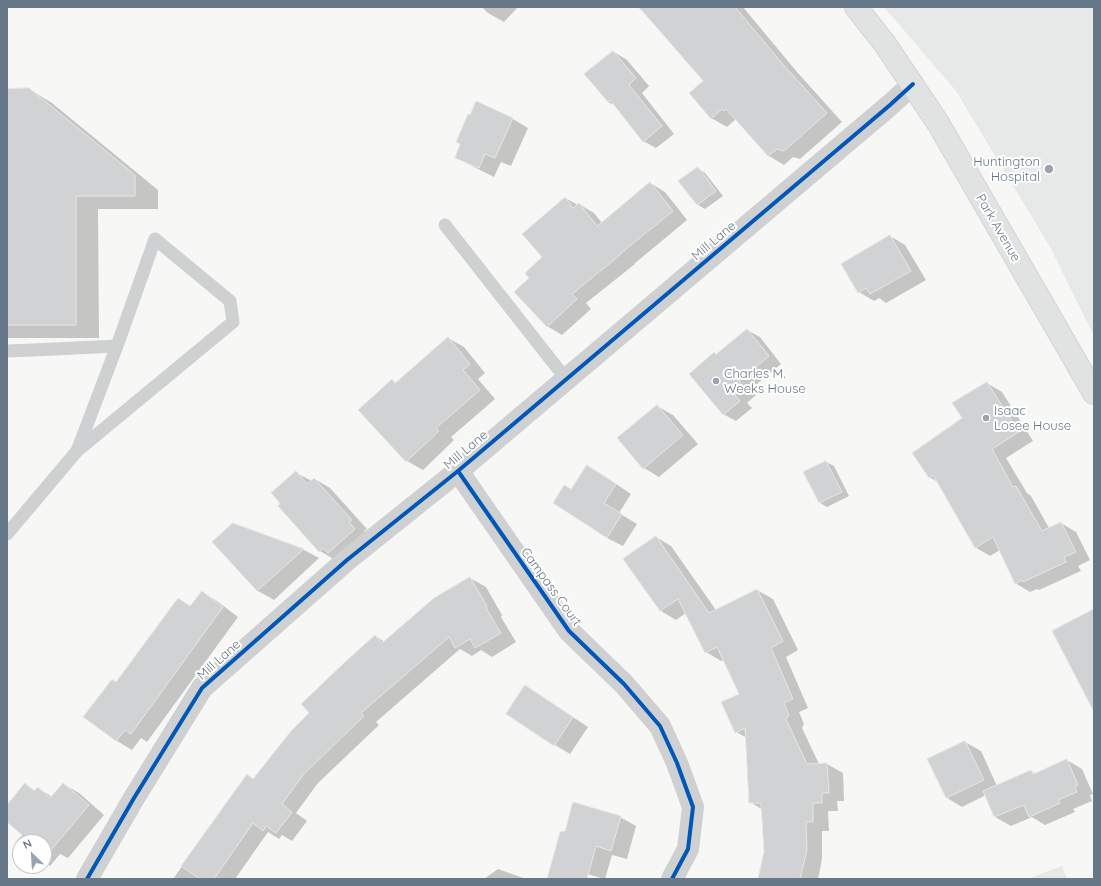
<!DOCTYPE html>
<style>
body{margin:0}
#map{position:relative;width:1101px;height:886px;overflow:hidden;background:#f7f7f6;font-family:Quicksand,sans-serif}
canvas{display:block}
.frame{position:absolute;inset:0;border:8px solid #667787;pointer-events:none}
.north{position:absolute;left:12px;top:834px;width:40px;height:40px;box-sizing:border-box;background:#fff;border:1px solid #c2c9cf;border-radius:50%;rotate:335deg;font-size:11px;font-weight:700;line-height:16px;text-align:center;color:#667787}
.north::after{content:'';display:block;margin:auto;width:14px;height:18px;background:#99a4ae;clip-path:polygon(50% 0,100% 100%,50% 72%,0 100%)}
</style>
<div id="map">
<canvas width="1101" height="886"></canvas>
<div class="frame"></div>
<div class="north">N</div>
</div>
<script>
const ctx = document.querySelector('canvas').getContext('2d');
ctx.lineJoin = 'round';
function fill(path, color) {
  ctx.fillStyle = color;
  ctx.fill(path, 'evenodd');
}
function stroke(path, color, width, dash) {
  ctx.strokeStyle = color;
  ctx.lineWidth = width;
  ctx.lineCap = dash ? 'butt' : 'round';
  ctx.setLineDash(dash || []);
  ctx.stroke(path);
}
function label(font, color, halo, rows, align = 'center') {
  ctx.font = font + ' Quicksand,sans-serif';
  ctx.lineWidth = 4;
  ctx.setLineDash([]);
  ctx.textBaseline = 'middle';
  ctx.strokeStyle = halo;
  ctx.fillStyle = color;
  for (const [text, x, y, turn = 0] of rows) {
    ctx.save();
    ctx.translate(x, y);
    ctx.rotate((+turn || 0) * Math.PI / 180);
    ctx.textAlign = isNaN(turn) ? turn : align;
    if (halo) ctx.strokeText(text, 0, 0);
    ctx.fillText(text, 0, 0);
    ctx.restore();
  }
}
fill(new Path2D(`
 M884,7H1094V336L1050,247L956,91Z`), '#e7e9e8');
fill(new Path2D(`
 M1062,866L1067,879H1027Z`), '#e6eae4');
fill(new Path2D(`
 M482,7H518L504,22L488,13Z
 M638,7H743L797,72L842,122L800,159L793,157L784,165L769,156L736,119L727,127L711,118L705,81L646,14L642,11Z
 M614,52L627,60L649,86L642,93L674,134L656,148L643,141L616,106L608,102Z
 M29,89L52,103L158,190V209H98L99,338H7V90Z
 M476,103L513,119L528,128L511,166L501,162L494,177L472,166L456,157L462,144L470,116Z
 M698,168L705,173L723,196L705,209L698,205Z
 M650,183L665,192L687,220L634,264H635L586,303L591,309L562,335L547,326L531,278L543,257L565,198L578,205L579,204L594,213L602,223Z
 M890,236L905,245L926,280L886,303L879,298L874,301L859,292Z
 M747,330L760,337L781,364L751,389L756,395L747,403L752,408L736,421L723,414L717,355Z
 M448,338L464,347L485,373L478,379L495,399L451,437L454,440L423,470L407,461L392,380L396,383Z
 M987,383L1002,392L1033,441L1006,458L1027,493L1031,496L1049,528L1061,523L1076,532L1090,560L1078,566L1081,571L1039,590L1037,589L1030,592L1015,583L1000,550L990,556L975,547L938,482L929,477L963,419Z
 M657,406L673,415L698,444L659,477L644,468Z
 M826,462L834,466L849,496L827,507L820,503L804,473Z
 M296,473L312,481L315,479L330,488L367,529L364,531L370,538L335,560L320,551L282,504Z
 M603,475L631,494L619,513L637,524L623,546L607,538L572,490Z
 M233,524L304,550L319,558L274,600L258,591L213,542Z
 M656,537L671,546L716,610L757,590L773,599L798,650L786,657L808,708L799,712L804,724L802,728L819,764H827L843,773L844,801H837L838,811H828L829,831H822V859L818,879H759L765,852L763,810L750,802L747,738L736,732L741,694L724,660L721,661L706,652L686,613L676,620L661,611L624,559Z
 M470,578L486,587L502,615L501,617L516,642L492,657L481,650L472,656L460,649L376,722L379,725L318,783L296,813L307,821L292,841L282,835L279,839L268,832L235,879H173L247,776L254,780L375,636L385,642Z
 M202,592L217,601L238,617L147,742L141,738L132,750L117,741L85,717L117,683L178,599L191,606Z
 M541,696L588,727L570,754L555,745L507,714Z
 M965,742L981,751L997,786L1031,771L1036,774L1067,760L1082,769L1093,794L1090,795L1092,801L1073,809L1075,812L1045,825L1032,817L1011,826L995,817L986,795L962,807L947,798Z
 M63,784L79,793L104,815L68,858L60,854L50,866L44,862V842H20V845L17,842L23,834L7,820V807L26,785L36,791L38,788L52,797Z
 M620,817L636,826L627,859L612,855L605,879L569,869L566,832Z
 M498,869L526,879H484Z`), '#0003');
const building = new Path2D(`
 M639,7H735L781,62L827,113L784,151L777,149L768,156L726,109L724,111L722,109L711,119L689,93L703,81Z
 M613,51L636,78L629,85L662,126L643,142L610,100L608,102L584,74Z
 M29,88L135,175V196H76V325H7V89Z
 M476,101L513,118L495,158L485,154L479,168L455,158L460,144L456,142L468,114L470,115Z
 M698,167L716,191L697,205L678,181Z
 M650,182L673,211L620,254V255L572,294L577,299L547,327L514,292L529,278L525,273L542,257L522,234L565,197L573,208L579,203L597,226Z
 M890,235L911,271L870,294L866,288L858,293L841,264Z
 M747,329L769,356L739,381L744,388L735,395L740,401L723,415L689,374L714,352L716,354Z
 M448,337L470,364L463,370L480,390L436,428L439,431L406,462L358,410L392,379L395,383Z
 M987,382L1019,432L992,449L1013,487L1016,486L1042,531L1061,522L1076,552L1064,557L1066,562L1023,582L1022,580L1015,584L993,537L975,548L933,475L929,478L912,453L962,418L952,403Z
 M657,405L683,435L643,469L617,438Z
 M826,461L842,492L819,503L803,472Z
 M587,465L616,484L604,503L622,514L607,538L553,503L564,485L571,489Z
 M296,471L307,484L314,478L352,520L349,522L355,529L328,553L323,548L319,552L278,506L280,503L271,493Z
 M233,523L304,549L257,591L212,542Z
 M656,536L709,613L757,589L783,641L771,648L793,699L784,703L789,715L786,719L807,764L827,763L829,793H822V803H813V822H806L807,850L800,879H758L764,852L761,803H749L745,728L735,733L721,702L739,694L717,647L705,653L678,599L660,611L623,559Z
 M470,577L487,606L486,608L501,633L475,648L470,639L455,648L449,637L361,713L364,716L303,775L282,804L292,812L276,833L266,826L263,831L253,823L214,879H200L181,866L247,774L253,779L291,731L309,713L301,704L345,662L375,635L382,643L434,598Z
 M202,591L223,607L131,734L125,730L116,741L83,717L112,679L116,682L178,598L190,606Z
 M1094,609V712L1052,631Z
 M525,685L573,717L554,746L506,714Z
 M965,741L984,780L946,798L927,759Z
 M1067,759L1078,785L1075,786L1077,792L1058,800L1060,803L1029,817L1024,805L994,817L983,791L1031,770L1033,774Z
 M25,783L34,791L38,787L50,798L63,783L89,805L51,850L45,845L44,846V842H20V846L16,842L22,835L7,822V805Z
 M573,802L621,816L611,851L596,846L587,879H547L560,832L565,831Z`);
fill(building, '#d1d2d3');
stroke(building, '#e6e6e6', 1);
const secondary = new Path2D(`
 M856,7L885,44L938,123L1094,393`);
stroke(secondary, '#d2d4d5', 24);
stroke(new Path2D(`
 M445,225L566,379
 M7,351L33,350L117,346L77,451L7,534
 M77,451L233,322L230,301L155,239L117,346`), '#ced0d1', 13);
stroke(new Path2D(`
 M458,471L569,631L624,684L660,726L677,763L693,807L688,849L672,879
 M87,879L134,798L202,688L347,560L458,471L890,105L913,84`), '#ced0d1', 22);
stroke(secondary, '#e1e2e2', 22);
stroke(new Path2D(`
 M458,471L569,631L624,684L660,726L677,763L693,807L688,849L672,879
 M87,879L134,798L202,688L347,560L458,471L890,105L913,84`), '#0057b8', 4);
for (const [x, y, r, color] of [
 [1049,169,5,"#99a4ae"],
 [716,381,4,"#99a4ae"],
 [986,418,4,"#99a4ae"]
]) {
  const dot = new Path2D();
  dot.arc(x, y, r, 0, 2 * Math.PI);
  ctx.fillStyle = color;
  ctx.fill(dot);
  stroke(dot, '#fff', 1.5);
}
label('13px', '#667787', '#fff', [
 ["Huntington",1040,162,"right"],
 ["Hospital",1040,177,"right"],
 ["Charles M.",724,374],
 ["Weeks House",724,389],
 ["Isaac",994,411],
 ["Losee House",994,426]
], 'left');
label('13px', '#667787', '#fff', [
 ["Park Avenue",998,228,60],
 ["Mill Lane",714,241,-40],
 ["Mill Lane",466,450,-40],
 ["Campass Court",551,587,54],
 ["Mill Lane",219,660,-42]
]);
</script>
